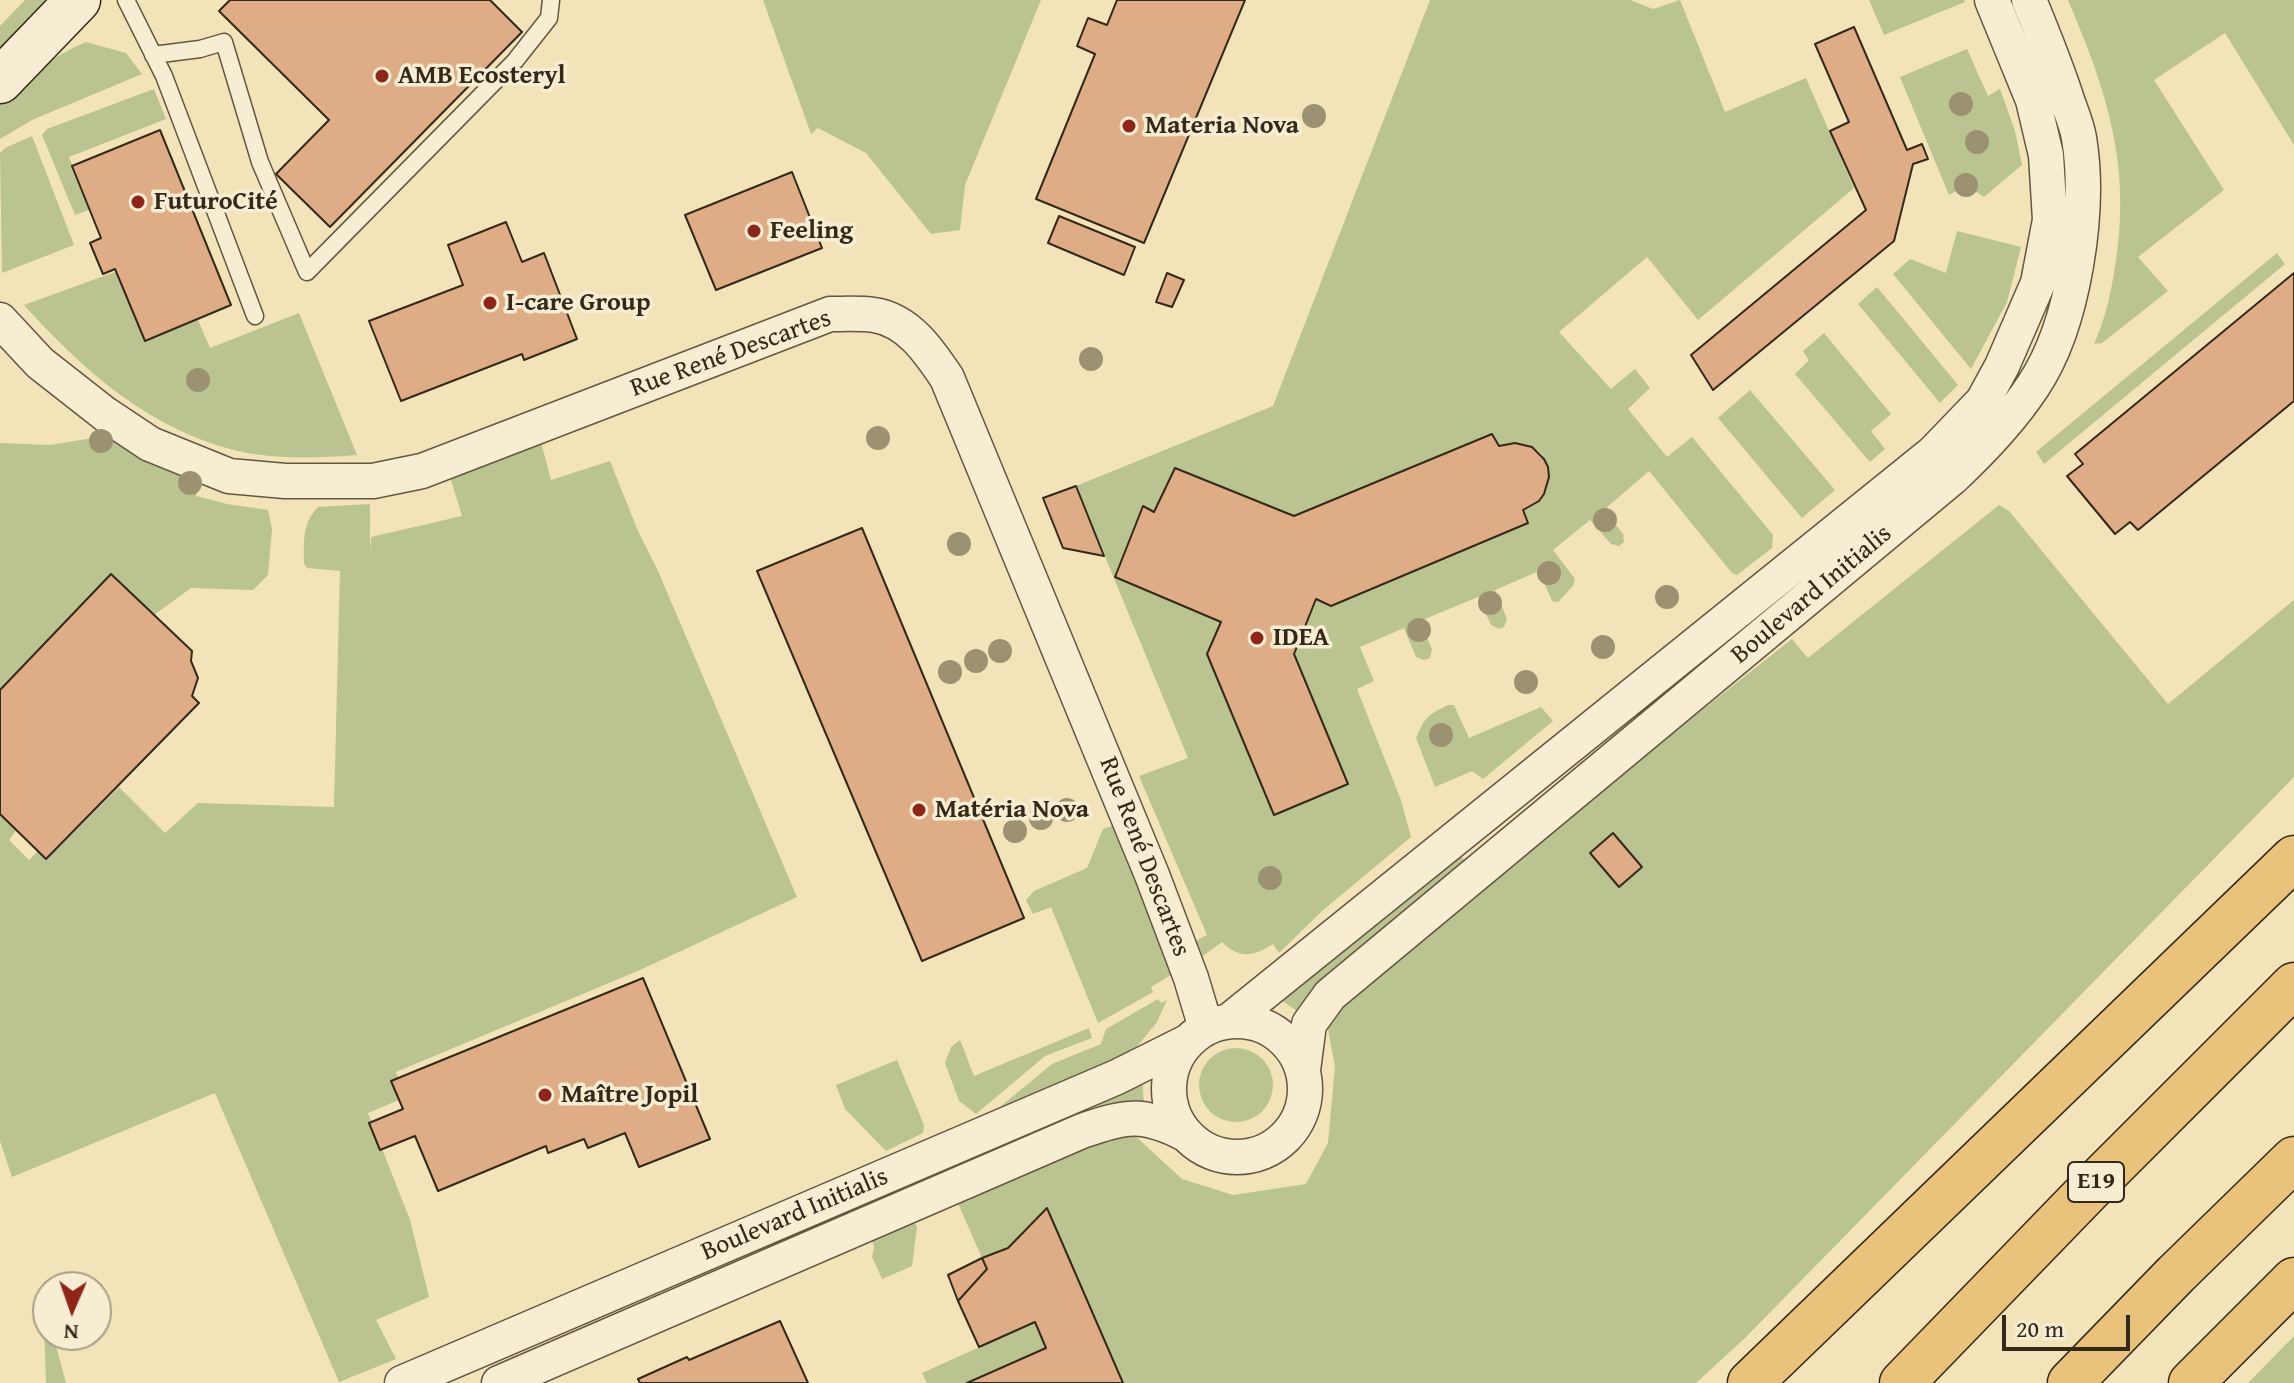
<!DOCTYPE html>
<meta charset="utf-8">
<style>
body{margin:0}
#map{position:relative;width:2294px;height:1383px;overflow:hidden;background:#f2e3b9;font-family:"Gentium Book Plus",serif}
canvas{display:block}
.north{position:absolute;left:32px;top:1271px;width:80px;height:80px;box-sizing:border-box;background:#f7edd2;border:2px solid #a99e88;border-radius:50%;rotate:182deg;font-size:22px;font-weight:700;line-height:32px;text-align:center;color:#342819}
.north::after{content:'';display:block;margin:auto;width:28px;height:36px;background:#8f2418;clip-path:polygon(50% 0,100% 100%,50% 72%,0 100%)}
.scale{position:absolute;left:2002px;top:1315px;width:128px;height:36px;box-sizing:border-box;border:4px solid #342819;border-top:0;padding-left:10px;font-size:24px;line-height:28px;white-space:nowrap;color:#342819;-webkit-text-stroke:6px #f7edd2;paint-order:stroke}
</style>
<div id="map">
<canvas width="2294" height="1383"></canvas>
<div class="north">N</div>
<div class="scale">20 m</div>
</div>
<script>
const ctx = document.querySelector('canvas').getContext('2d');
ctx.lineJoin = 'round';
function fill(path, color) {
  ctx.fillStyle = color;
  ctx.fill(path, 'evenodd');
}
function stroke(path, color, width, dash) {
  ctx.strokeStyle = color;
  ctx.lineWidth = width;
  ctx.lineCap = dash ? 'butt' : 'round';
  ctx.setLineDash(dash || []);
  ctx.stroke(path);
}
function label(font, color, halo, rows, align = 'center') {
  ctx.font = font + ' "Gentium Book Plus",serif';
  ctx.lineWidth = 7;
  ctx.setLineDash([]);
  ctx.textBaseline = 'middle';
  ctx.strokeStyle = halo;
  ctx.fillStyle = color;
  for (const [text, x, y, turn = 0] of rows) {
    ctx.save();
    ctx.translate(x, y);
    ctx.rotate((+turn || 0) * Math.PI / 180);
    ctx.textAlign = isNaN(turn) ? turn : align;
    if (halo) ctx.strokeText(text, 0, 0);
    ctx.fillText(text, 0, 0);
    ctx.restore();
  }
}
fill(new Path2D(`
 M25,0H64L0,66V26Z
 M763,0H1041L965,185L960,230L931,234L866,153L818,128L811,134Z
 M1430,0H1630L1653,9L1680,0L1725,112L1806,78L1854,188L1698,320L1647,257L1559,332L1611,389L1635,369L1650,388L1628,409L1667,457L1692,437L1773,535L1772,548L1737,575L1732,573L1649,471L1604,510L1623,534L1624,542L1619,546L1611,544L1590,520L1553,550L1575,579L1573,586L1558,602L1552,601L1539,571L1495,590L1507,619L1504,627L1499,629L1491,625L1478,597L1420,621L1432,649L1430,658L1424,660L1416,657L1404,628L1360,647L1374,681L1357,689L1401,800L1411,837L1322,911L1279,953L1273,944C1253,957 1239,959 1222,942L1203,956L1196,941L1207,935L1139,776L1188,758L1076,486L1273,406ZM1491,434L1499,446C1507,445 1515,442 1524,444C1560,453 1554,497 1523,510L1528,523L1331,606L1316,599L1294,654L1347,784L1274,814L1207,654L1221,622L1116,577L1144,507L1154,512L1175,468L1294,516Z
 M1869,0H1964L1965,2L1884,35Z
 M2068,0H2294V145L2225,33L2154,80L2224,190L2138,257L2168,291L2102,343L2094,344C2105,320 2111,293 2115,267C2132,166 2107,92 2068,0Z
 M86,42L126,53L142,74L32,120L0,139V104C24,77 53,56 86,42Z
 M1967,49L1988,96L2000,89L2015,131L2022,165L1984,197L1966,185L1949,195L1900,77Z
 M154,89L166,119L69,157L91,209L75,215L42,135L47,129Z
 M32,136L74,245L2,273L0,153L5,148Z
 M1957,231L2021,247L2007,302L1971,369L1893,274L1910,259L1946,273Z
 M2277,253L2285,264L2044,464L2036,452Z
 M115,272L145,342L198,320L210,348L299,313L357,455C317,458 273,460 234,450C147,428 82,369 24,305Z
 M1877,287L1958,385L1940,403L1858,304Z
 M1824,333L1891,414L1871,431L1885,449L1870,462L1795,374L1809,360L1803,351Z
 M1750,390L1835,490L1802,518L1718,418Z
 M105,436L153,465L199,483L196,496L227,504L268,510L272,529L268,575L253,590L191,588L154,615L111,574L0,690V443L50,445Z
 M541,442L551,480L610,461L638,531L658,571L797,897L640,970L396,1072L406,1097L368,1113L410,1220L429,1297L376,1320L396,1359L339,1382L215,1093L12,1177L0,1141V814L16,830L9,840L29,860L38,851L47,859L119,787L165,833L198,803L334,807L340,571L307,568L304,564C304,541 302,524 318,507L370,504V554L371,537L462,516L450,477Z
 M1999,505L2009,511L2168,704L2294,600V777L1745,1338L1696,1383H1123L1047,1208L1008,1248L982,1258L957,1201L1078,1147L1132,1133L1182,1179L1233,1195L1306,1184L1328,1143L1335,1066L1327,1024L1351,987L1792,639L1808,658Z
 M1449,705H1454L1469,738L1541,707L1553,721L1483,779L1472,771L1435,787L1416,738C1425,717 1428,714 1449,705Z
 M1111,826L1118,829L1172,965L1171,975L1151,987L1153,992L1098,1023L1051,907L1033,914L1026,900L1034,891L1087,868L1103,829Z
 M1457,851L1465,861L1329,974L1314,990L1301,1014L1277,997Z
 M1158,999L1161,1003L1167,1000L1157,1022L1131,1054L989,1116L1052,1064L1101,1044L1106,1029Z
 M1089,1028L1092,1038L1045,1056L976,1114L959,1101L945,1063L951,1047L960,1040L974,1076Z
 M1199 1085a37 37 0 1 1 74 0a37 37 0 1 1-74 0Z
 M897,1060L924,1125L923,1133L886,1151L845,1109L836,1085Z
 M1142,1075L1144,1105L850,1218L845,1206Z
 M914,1221L917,1227L912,1266L882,1279L872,1257L874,1247L872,1239Z
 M43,1298L48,1316V1335H53L66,1383H46Z
 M1035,1322L1046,1348L967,1383H927L922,1373Z
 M2294,1336V1383H2248Z`), '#b9c490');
const building = new Path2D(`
 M230,0H490L522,32L330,227L276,174L329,120L219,11Z
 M1117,0H1245L1144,243L1036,199L1095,54L1077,46L1088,18L1107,25Z
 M1854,27L1907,150L1922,144L1928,159L1913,164L1894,241L1713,390L1691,355L1866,210L1830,131L1849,122L1815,44Z
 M160,130L231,305L145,341L115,269L103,274L90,243L101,238L72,166Z
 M792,172L822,248L716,290L685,215Z
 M1059,216L1135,247L1124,275L1048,243Z
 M506,222L522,262L544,253L577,339L524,360L522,354L401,401L369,321L463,285L448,245Z
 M1167,273L1184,280L1172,307L1156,302Z
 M2294,273V401L2138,530L2130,522L2115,534L2067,476L2083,464L2075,454Z
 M1492,434L1499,446L1515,443L1532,447L1544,459L1548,467L1549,477L1544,494L1539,501L1523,510L1528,523L1331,606L1316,599L1294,654L1348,784L1274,815L1207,654L1221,622L1115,577L1143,506L1154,512L1175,468L1294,516Z
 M1076,486L1104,556L1063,548L1043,498Z
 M862,528L1024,918L922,961L757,571Z
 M111,574L192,651L191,661L198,678L192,696L199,703L46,859L0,814V690Z
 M1613,833L1642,867L1619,887L1590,853Z
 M643,978L710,1139L639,1167L625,1133L588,1148L584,1139L548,1153L546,1146L438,1191L415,1136L380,1150L369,1123L403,1109L391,1081Z
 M1047,1208L1123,1383H967L1046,1348L1035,1322L979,1347L958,1301L987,1269L982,1258L1008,1248Z
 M982,1258L987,1269L958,1301L948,1275Z
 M780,1321L808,1383H640L638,1379L687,1357L689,1360Z`);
fill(building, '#dead85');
stroke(building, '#342819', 2);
const lane = new Path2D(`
 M126,0L164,76L255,316
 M153,55L200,49L224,42L260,162L307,272L515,61L549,18L551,0`);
const street = new Path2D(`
 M0,320L40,363L105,414L150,444L229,476L285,481H373L422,471L830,314C844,314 860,313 874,315C908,320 929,351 947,378L1152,875L1191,978L1206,1028
 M1169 1089a68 68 0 1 1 136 0a68 68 0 1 1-136 0Z
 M1229,1021L1933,453L1983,401L2002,366L2038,283L2050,220L2046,155L2033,100L1992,0
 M1303,1070L1309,1024L1330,995L1952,478C1982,450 2010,421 2033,386C2074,325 2091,210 2079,138C2077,126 2072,114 2068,103C2057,68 2043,34 2029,0
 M402,1383L1117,1077L1187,1042
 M499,1383L1082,1131C1126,1116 1142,1112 1185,1134`);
const secondary = new Path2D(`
 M0,81L78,0`);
const highway = new Path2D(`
 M1750,1383L2294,858
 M1902,1383L2090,1189L2294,985
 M2070,1383L2176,1274L2294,1159
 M2191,1383L2294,1280`);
stroke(lane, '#645741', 19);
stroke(street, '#645741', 37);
stroke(secondary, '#342819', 47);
stroke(highway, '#342819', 47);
stroke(lane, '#f7edd2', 16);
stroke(street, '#f7edd2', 34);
stroke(secondary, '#f7edd2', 44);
stroke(highway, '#e9c27c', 44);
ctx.fillStyle = '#9c9272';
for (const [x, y] of [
 [1961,104],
 [1314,116],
 [1977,142],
 [1966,185],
 [1091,359],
 [198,380],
 [878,438],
 [101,441],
 [190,483],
 [1605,520],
 [959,544],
 [1549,573],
 [1667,597],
 [1490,603],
 [1419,630],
 [1603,647],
 [1000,651],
 [976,661],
 [950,672],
 [1526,682],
 [1441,735],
 [1067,810],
 [1041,818],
 [1015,831],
 [1270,878]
]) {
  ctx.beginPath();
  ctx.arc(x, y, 12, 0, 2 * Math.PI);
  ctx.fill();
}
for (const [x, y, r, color] of [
 [382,76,8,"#8f2418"],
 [1129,126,8,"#8f2418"],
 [138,202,8,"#8f2418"],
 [754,231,8,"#8f2418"],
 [490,303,8,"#8f2418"],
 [1257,638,8,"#8f2418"],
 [919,810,8,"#8f2418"],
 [545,1095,8,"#8f2418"]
]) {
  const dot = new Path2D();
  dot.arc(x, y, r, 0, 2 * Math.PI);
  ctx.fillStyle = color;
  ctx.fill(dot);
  stroke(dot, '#f7edd2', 3);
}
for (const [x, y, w] of [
 [2096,1182,56]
]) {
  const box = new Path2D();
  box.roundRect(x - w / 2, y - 20, w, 40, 6);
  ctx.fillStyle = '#f7edd2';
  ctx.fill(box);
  stroke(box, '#342819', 2);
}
label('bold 24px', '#342819', null, [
 ["E19",2096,1182]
]);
label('bold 26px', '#342819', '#f7edd2', [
 ["AMB Ecosteryl",398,76],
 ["Materia Nova",1145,126],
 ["FuturoCité",154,202],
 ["Feeling",770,231],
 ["I-care Group",506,303],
 ["IDEA",1273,638],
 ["Matéria Nova",935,810],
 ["Maître Jopil",561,1095]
], 'left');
label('26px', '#342819', '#f7edd2', [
 ["Rue René Descartes",731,354,-20],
 ["Boulevard Initialis",1812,595,-40],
 ["Rue René Descartes",1144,857,69],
 ["Boulevard Initialis",795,1215,-23]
]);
</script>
